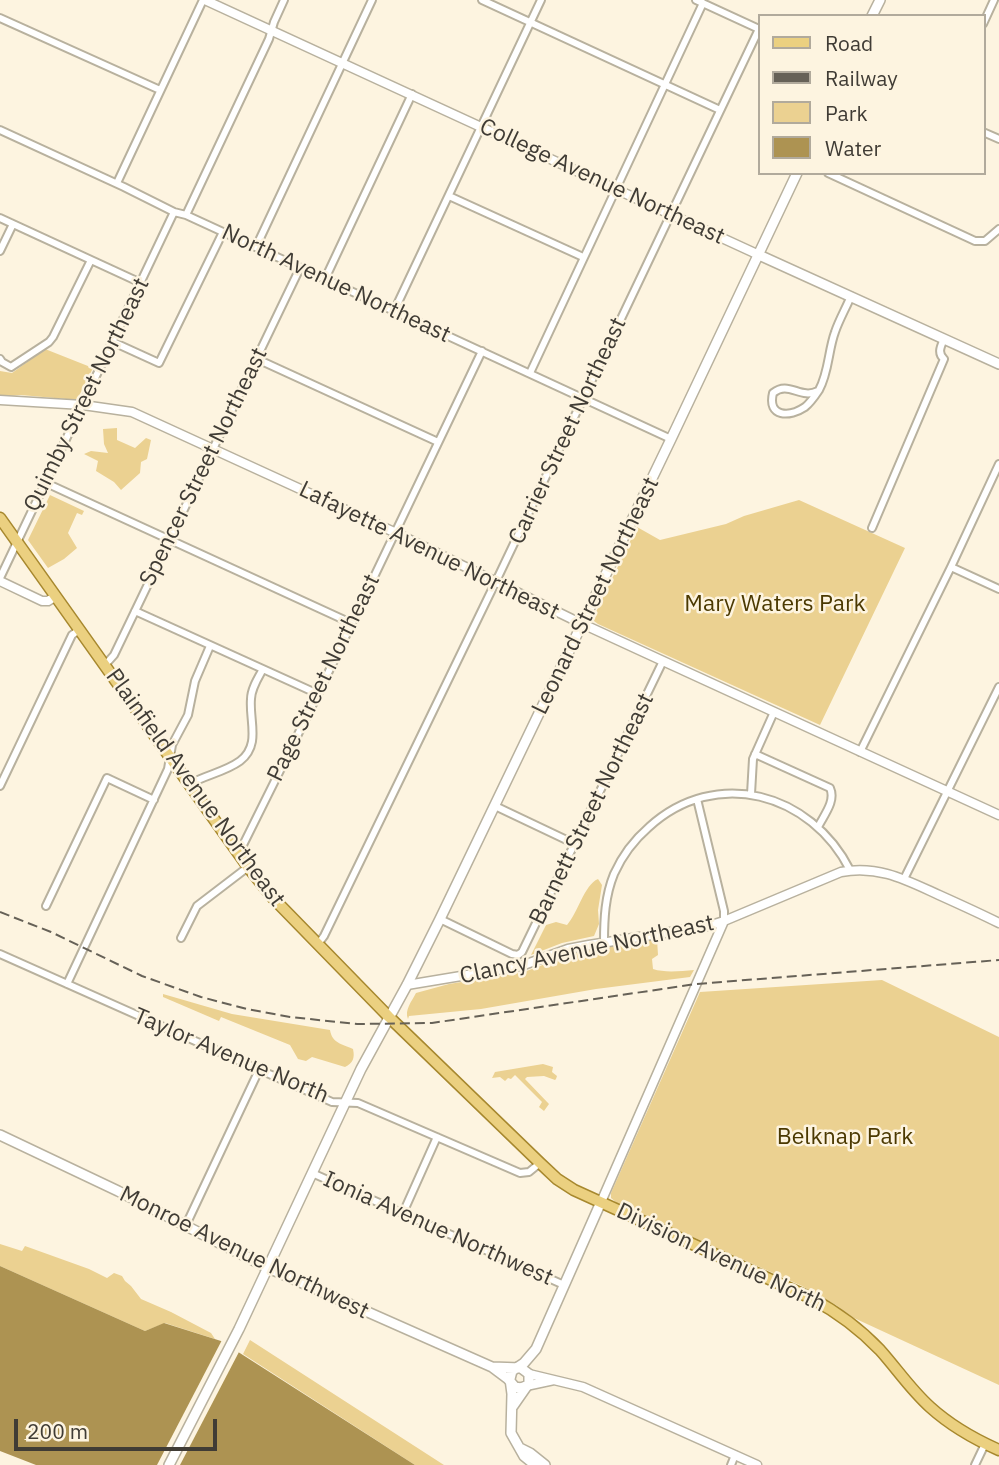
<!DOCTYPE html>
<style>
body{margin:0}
#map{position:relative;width:999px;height:1465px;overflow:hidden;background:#fdf4e0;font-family:"IBM Plex Sans",sans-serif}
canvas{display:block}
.legend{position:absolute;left:758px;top:14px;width:228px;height:161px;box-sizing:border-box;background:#fdf4e0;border:2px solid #b1aa9c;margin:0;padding:9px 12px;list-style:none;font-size:21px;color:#403c35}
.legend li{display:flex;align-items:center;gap:14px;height:35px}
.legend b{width:35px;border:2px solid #b1aa9c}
.scale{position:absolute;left:14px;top:1419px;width:203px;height:32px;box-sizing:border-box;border:4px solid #403c35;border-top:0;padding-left:9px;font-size:21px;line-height:24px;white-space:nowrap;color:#403c35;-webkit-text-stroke:5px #fdf4e0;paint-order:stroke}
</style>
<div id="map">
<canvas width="999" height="1465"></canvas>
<ul class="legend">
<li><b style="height:9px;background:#ebd080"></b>Road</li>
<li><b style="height:9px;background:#666157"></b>Railway</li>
<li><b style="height:19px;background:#ebd191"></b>Park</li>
<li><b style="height:19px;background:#ad9352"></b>Water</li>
</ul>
<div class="scale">200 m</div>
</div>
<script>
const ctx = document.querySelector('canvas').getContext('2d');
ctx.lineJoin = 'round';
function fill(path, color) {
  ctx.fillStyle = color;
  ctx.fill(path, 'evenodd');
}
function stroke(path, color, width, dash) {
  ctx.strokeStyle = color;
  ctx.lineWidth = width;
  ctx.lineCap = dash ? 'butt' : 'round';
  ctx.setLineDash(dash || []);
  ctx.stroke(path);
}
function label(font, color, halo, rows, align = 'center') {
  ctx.font = font + ' "IBM Plex Sans",sans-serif';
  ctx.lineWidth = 5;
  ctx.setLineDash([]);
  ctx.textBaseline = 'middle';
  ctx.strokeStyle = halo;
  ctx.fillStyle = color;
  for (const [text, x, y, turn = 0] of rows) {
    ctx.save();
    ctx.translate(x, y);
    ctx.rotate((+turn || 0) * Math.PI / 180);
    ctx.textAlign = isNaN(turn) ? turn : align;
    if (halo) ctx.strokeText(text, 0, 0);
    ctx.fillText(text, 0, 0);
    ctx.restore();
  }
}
fill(new Path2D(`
 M45,349L93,368L77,400L21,395L0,397V371L12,373Z
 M117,428V440L135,448L146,438L151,440L147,459L141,462L140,473L121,490L114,482L96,471L98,461L84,454L91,451L108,453L104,444L103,429Z
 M50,495L84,511L82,515L77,513L68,533L77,548L64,559L48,568L28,540Z
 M799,500L905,548L820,725L598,624L594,621V616L637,527L660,540L726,524L744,516Z
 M598,879L602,885L598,910L599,924L594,936L562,943L531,955L546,925L556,922L567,925C578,913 584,885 598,879Z
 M657,939L658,955L652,959L653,969C665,973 681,971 694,970L690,977L596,989L481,1009L409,1016L408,1019C404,1010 412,1001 416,993L449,984L524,972L569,955L584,951Z
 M882,980L999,1037V1385L854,1318L836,1305L802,1286L617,1203L611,1198V1193L700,992Z
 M163,994L232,1014L330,1030C332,1043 342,1044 353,1049C355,1058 353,1063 345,1067L312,1057L306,1061L298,1059L290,1045L221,1017L219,1021L163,997Z
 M543,1064L553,1067L552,1072L557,1076L556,1079L555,1080L544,1076L527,1077L525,1079L549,1104L544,1111L539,1107L542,1102L515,1075L511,1079L508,1078L505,1081L500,1077L492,1078L495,1072Z
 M0,1244L22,1251L25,1246L89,1269L107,1278L114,1273L122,1276L125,1281L131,1286L141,1299L171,1312L211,1333L215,1339L165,1323L145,1331L0,1266Z
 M250,1340L444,1465H415L243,1354Z`), '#ebd191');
fill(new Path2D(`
 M0,1266L145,1331L164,1323L221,1341L415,1465H36L0,1451Z`), '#ad9352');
fill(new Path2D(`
 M222,1340L240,1350L180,1465H157Z`), '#fdf4e0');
const minor = new Path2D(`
 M482,0L720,110
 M696,0L759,29
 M0,18L160,90
 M983,24L994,0
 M0,130L124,187L174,212L186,215L223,232L671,439
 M983,132L999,139
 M828,173L975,241H985L999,229
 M117,183L203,0
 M449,196L583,257
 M186,215L269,39L274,22L284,0
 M0,218L141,283
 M256,247L372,0
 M0,251L13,224
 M325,279L412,94
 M394,311L541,0
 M113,342L159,363L223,232
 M0,359L2,362L11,367L49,342L53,337L91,260
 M257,359L438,442
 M530,373L703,3
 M818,391C800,400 789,380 773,393C767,418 790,417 805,407C810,403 815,396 819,390C829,372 828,351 835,332C839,320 846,308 851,296
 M46,483L351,623
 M872,528L944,359C937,353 941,346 944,339
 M951,567L999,589
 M0,578L174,212
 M135,611L318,694
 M105,665L114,655L300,268
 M860,752L951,567L999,464
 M755,754L830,788C836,801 824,815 818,827
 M190,784C205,775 225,772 240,761C261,745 249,721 251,699C251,689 258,678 263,669
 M0,786L72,635L79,630
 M751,794L753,759L774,712
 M697,799L724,911V921
 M495,806L575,844
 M236,850L243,845L318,694L482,351
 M904,879L999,687
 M46,906L107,778L154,800
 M440,919L512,954L518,955L522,952L663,661
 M181,938L197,906L248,867
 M604,942C604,919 605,896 614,874C622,856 634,840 649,827C716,766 811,793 850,870
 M318,944L324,936L499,575L759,29
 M0,954L332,1102L358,1103L520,1173L529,1172L540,1163
 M67,984L168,769L172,745L188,715L195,681L210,646
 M312,1173L564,1285
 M403,1213L437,1137
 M186,1225L259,1070
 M731,1465L735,1455
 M975,1465L985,1444`);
const tertiary = new Path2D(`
 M205,0L759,255
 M0,400L83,405L132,412L394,532L574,620L663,661L999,815
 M0,581L42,601H48L56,596
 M407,985L521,966L568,949L589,945L708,926L724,921L841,872C879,865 906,880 939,895C959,904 979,913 999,923
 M601,1202L724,921
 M529,1374L583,1387L757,1465
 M526,1386L554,1380`);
const secondary = new Path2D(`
 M872,16L880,0
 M759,255L999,364
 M0,1135L118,1191L266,1267L492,1367L508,1379L515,1387L521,1388L526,1386
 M492,1367L521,1368L529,1374V1383L513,1406
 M520,1448L530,1453L545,1465
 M169,1465L239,1329L361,1069L407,985L440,919L671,439L797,173
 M535,1465L524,1456L511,1433L512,1394L510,1379L512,1371L524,1363L536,1349L601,1202`);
const primary = new Path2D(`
 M0,518L248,867L272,897L389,1017L540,1163L557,1179L574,1190L811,1298C837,1312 860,1329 880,1350C897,1369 911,1390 930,1407C951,1426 974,1439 999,1450`);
stroke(minor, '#b8b19e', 10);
stroke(tertiary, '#b8b19e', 11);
stroke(secondary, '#b8b19e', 12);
stroke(primary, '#a7882e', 13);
stroke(minor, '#fff', 6);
stroke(tertiary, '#fff', 8);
stroke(secondary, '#fff', 9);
stroke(primary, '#ebd080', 10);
stroke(new Path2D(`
 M0,912L51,932L142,976L201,997L247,1009L290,1017L357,1024L432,1023L696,984L999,960`), '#666157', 2, [10, 5]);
label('23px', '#403c35', '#fdf4e0', [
 ["College Avenue Northeast",602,182,25],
 ["North Avenue Northeast",336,284,25],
 ["Quimby Street Northeast",87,395,-64],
 ["Carrier Street Northeast",568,431,-65],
 ["Spencer Street Northeast",204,467,-64],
 ["Lafayette Avenue Northeast",429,551,26],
 ["Leonard Street Northeast",596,596,-64],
 ["Page Street Northeast",324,678,-64],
 ["Plainfield Avenue Northeast",195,788,54],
 ["Barnett Street Northeast",592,809,-64],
 ["Clancy Avenue Northeast",587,950,-12],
 ["Taylor Avenue North",231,1056,23],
 ["Ionia Avenue Northwest",438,1229,24],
 ["Monroe Avenue Northwest",244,1253,26],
 ["Division Avenue North",721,1258,25]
]);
label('23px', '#4b3901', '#fdf4e0', [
 ["Mary Waters Park",775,604],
 ["Belknap Park",845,1137]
]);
</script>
